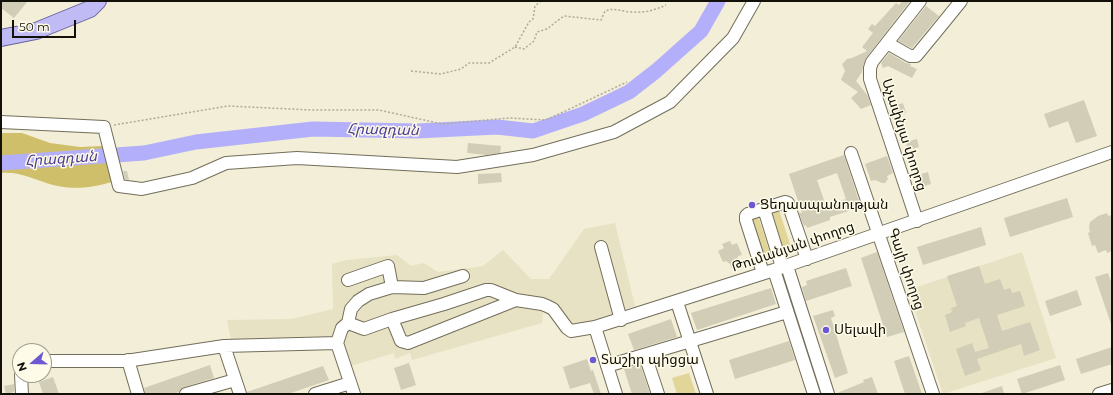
<!DOCTYPE html>
<meta charset="utf-8">
<style>
body{margin:0}
#map{position:relative;width:1113px;height:395px;overflow:hidden;background:#f2eed7;font-family:Montserrat,sans-serif}
canvas{display:block}
.frame{position:absolute;inset:0;border:2px solid #121008;pointer-events:none}
.north{position:absolute;left:12px;top:343px;width:40px;height:40px;box-sizing:border-box;background:#fefbe8;border:1px solid #a09d8e;border-radius:50%;rotate:250deg;font-size:11px;font-weight:700;line-height:16px;text-align:center;color:#121008}
.north::after{content:'';display:block;margin:auto;width:14px;height:18px;background:#6c58d2;clip-path:polygon(50% 0,100% 100%,50% 72%,0 100%)}
.scale{position:absolute;left:12px;top:20px;width:64px;height:18px;box-sizing:border-box;border:2px solid #121008;border-top:0;padding-left:5px;font-size:12px;line-height:14px;white-space:nowrap;color:#121008;-webkit-text-stroke:3px #fefbe8;paint-order:stroke}
</style>
<div id="map">
<canvas width="1113" height="395"></canvas>
<div class="frame"></div>
<div class="north">N</div>
<div class="scale">50 m</div>
</div>
<script>
const ctx = document.querySelector('canvas').getContext('2d');
ctx.lineJoin = 'round';
function fill(path, color) {
  ctx.fillStyle = color;
  ctx.fill(path, 'evenodd');
}
function stroke(path, color, width, dash) {
  ctx.strokeStyle = color;
  ctx.lineWidth = width;
  ctx.lineCap = dash ? 'butt' : 'round';
  ctx.setLineDash(dash || []);
  ctx.stroke(path);
}
function label(font, color, halo, rows, align = 'center') {
  ctx.font = font + ' Montserrat,"Noto Sans Armenian",sans-serif';
  ctx.lineWidth = 3;
  ctx.setLineDash([]);
  ctx.textBaseline = 'middle';
  ctx.strokeStyle = halo;
  ctx.fillStyle = color;
  for (const [text, x, y, turn = 0] of rows) {
    ctx.save();
    ctx.translate(x, y);
    ctx.rotate((+turn || 0) * Math.PI / 180);
    ctx.textAlign = isNaN(turn) ? turn : align;
    if (halo) ctx.strokeText(text, 0, 0);
    ctx.fillText(text, 0, 0);
    ctx.restore();
  }
}
fill(new Path2D(`
 M615,223L635,306L570,328L544,303L542,323L412,360L410,353L395,359L394,353L351,366L345,346L330,339L231,340L227,320L291,319L333,309L332,264L347,260L397,255L411,266L424,263L438,272L483,266L503,250L531,279H549L584,229Z
 M1022,252L1056,358L943,394L908,290Z`), '#e8e2c4');
fill(new Path2D(`
 M779,210L793,253L783,256L769,213Z
 M758,216L772,259L762,263L748,220Z
 M689,373L696,394H677L672,378Z`), '#e1d698');
fill(new Path2D(`
 M1,133H22L50,143L80,147L102,146L112,173V182C90,188 75,190 53,185C36,180 19,171 1,173Z`), '#cfbf6b');
stroke(new Path2D(`
 M1,163L144,153L196,142L313,129L417,131L497,127L533,131L583,114L629,92L656,71L701,31L718,1`), '#b4affb', 15);
fill(new Path2D(`
 M1,1H28L14,18L1,8Z
 M902,1H910L866,58L863,66L862,72L856,81L868,96L871,105L861,109L851,98L858,92L841,80L845,71L842,64L847,59L852,58L867,51L862,47L873,33L868,29L872,24L875,26L896,3L899,5Z
 M926,6L939,16L912,48L898,41Z
 M889,53L906,63L911,64L910,66L917,69L912,78L888,66L883,68L881,63Z
 M1084,100L1097,136L1076,143L1068,121L1049,128L1044,114Z
 M903,103L906,113L893,116L890,107Z
 M917,139L919,147L908,150L906,142Z
 M468,143L501,146L500,153L487,155L467,153Z
 M844,155L861,207L830,217V220L807,228L806,225L804,226L799,213H802L789,174ZM837,173L846,199L826,206L817,180Z
 M887,156L893,173L887,176L888,179L885,183H882L875,180L871,181L865,164Z
 M123,171H127L129,180L125,179Z
 M928,172L931,184L921,187L918,175Z
 M501,173L502,182L478,184V174Z
 M1067,198L1073,217L1010,237L1004,218Z
 M1107,213L1108,216L1112,215V251L1107,253L1106,250L1098,253L1095,245L1092,246L1088,233L1090,232L1089,227L1090,222L1098,216Z
 M981,227L986,245L923,265L917,247Z
 M730,241L732,245L737,243L742,255L738,256L737,262L738,266L732,269L730,264L726,261L723,262L718,251L724,248L722,244Z
 M877,252L904,332L887,337L861,258Z
 M979,266L985,284L1000,279L1004,290L1010,288L1012,293L1020,291L1025,306L997,315L1002,331L1030,322L1040,350L1024,356L1021,344L977,359L981,370L965,376L956,349L972,343L975,352L989,348L979,318L965,323L966,326L950,332L945,315L952,312L951,308L957,306L947,276Z
 M846,268L852,286L806,301L802,287L807,285L806,281Z
 M1108,273L1112,284V324H1111L1095,277Z
 M771,288L776,304L697,330L691,313Z
 M1077,290L1082,305L1050,316L1045,301Z
 M833,310L835,316L831,318L848,373L835,378L813,316Z
 M671,319L677,337L634,350L628,334Z
 M789,341L795,360L735,379L729,360Z
 M1112,347V364L1081,374L1076,359Z
 M909,356L922,394H905L894,361Z
 M587,359L591,371L593,370L601,394H594L590,383L570,389L563,367Z
 M409,363L416,385L401,390L394,368Z
 M640,364L650,394H632L624,369Z
 M210,365L214,378L184,387L179,392L172,394H145L144,388Z
 M1060,365L1065,380L1022,394L1017,379Z
 M323,366L329,380L288,394H247V392Z
 M53,377L59,394H43L39,382Z
 M872,377L878,394H835L864,382L863,380Z
 M14,384V392L6,394L4,386Z
 M1002,386L1004,394H982V393Z`), '#d1cdb6');
const minor = new Path2D(`
 M887,43L910,56H916L935,33L961,1
 M1,122L104,127L119,186L142,189L192,178L226,163L297,158L457,167L533,155L614,132L670,102L733,38L754,1
 M851,153L933,394
 M764,209L782,267
 M917,221L870,79V68L872,62L920,1
 M601,247L621,320
 M787,266L828,394
 M774,270L814,394
 M763,273L746,220V216L748,214L785,202L788,203L807,259
 M348,280L388,266L392,287
 M677,302L707,394
 M392,319L444,304L486,290H491L516,300
 M348,323L351,309L358,301L369,294L392,287L424,288L463,276
 M595,327L616,394
 M337,343L342,328L348,323L364,329L392,319L401,341L408,343L516,300L542,304L547,306L553,309L567,328L571,331L595,327L774,270L1112,152
 M224,346L240,394
 M645,355L658,394
 M128,360L138,394
 M44,361H126L224,346L337,343L354,394
 M607,366L787,312
 M21,375L22,394
 M186,394L235,380
 M315,394L350,383
 M1099,394L1112,390`);
const major = new Path2D(`
 M1,38L36,31L90,9L98,1`);
stroke(minor, '#726e5a', 14);
stroke(major, '#68629e', 18);
stroke(new Path2D(`
 M515,47L524,49L534,41L537,32L547,29L557,21L564,16L601,20L605,11C615,7 622,12 633,12C645,13 655,10 666,5
 M411,71L441,74L461,69L469,63H489L515,47L529,22L533,19L535,6L541,1
 M114,125L228,106L311,110H379L442,124L509,118L546,120L627,82`), '#adaa98', 1.5, [2, 2]);
stroke(minor, '#fff', 12);
stroke(major, '#c1bbf5', 16);
for (const [x, y, r, color] of [
 [752,205,4,"#6c58d2"],
 [826,330,4,"#6c58d2"],
 [593,360,4,"#6c58d2"]
]) {
  const dot = new Path2D();
  dot.arc(x, y, r, 0, 2 * Math.PI);
  ctx.fillStyle = color;
  ctx.fill(dot);
  stroke(dot, '#fefbe8', 1.5);
}
label('14px', '#121008', '#fefbe8', [
 ["Աչափնյա փողոց",904,135,72],
 ["Թումանյան փողոց",793,247,-19],
 ["Գայի փողոց",906,269,71]
]);
label('14px', '#121008', '#fefbe8', [
 ["Ցեղասպանության",760,205],
 ["Սելավի",834,330],
 ["Տաշիր պիցցա",601,360]
], 'left');
label('italic 15px', '#4d3f96', '#fefbe8', [
 ["Հրազդան",383,130,1],
 ["Հրազդան",61,159,-4]
]);
</script>
